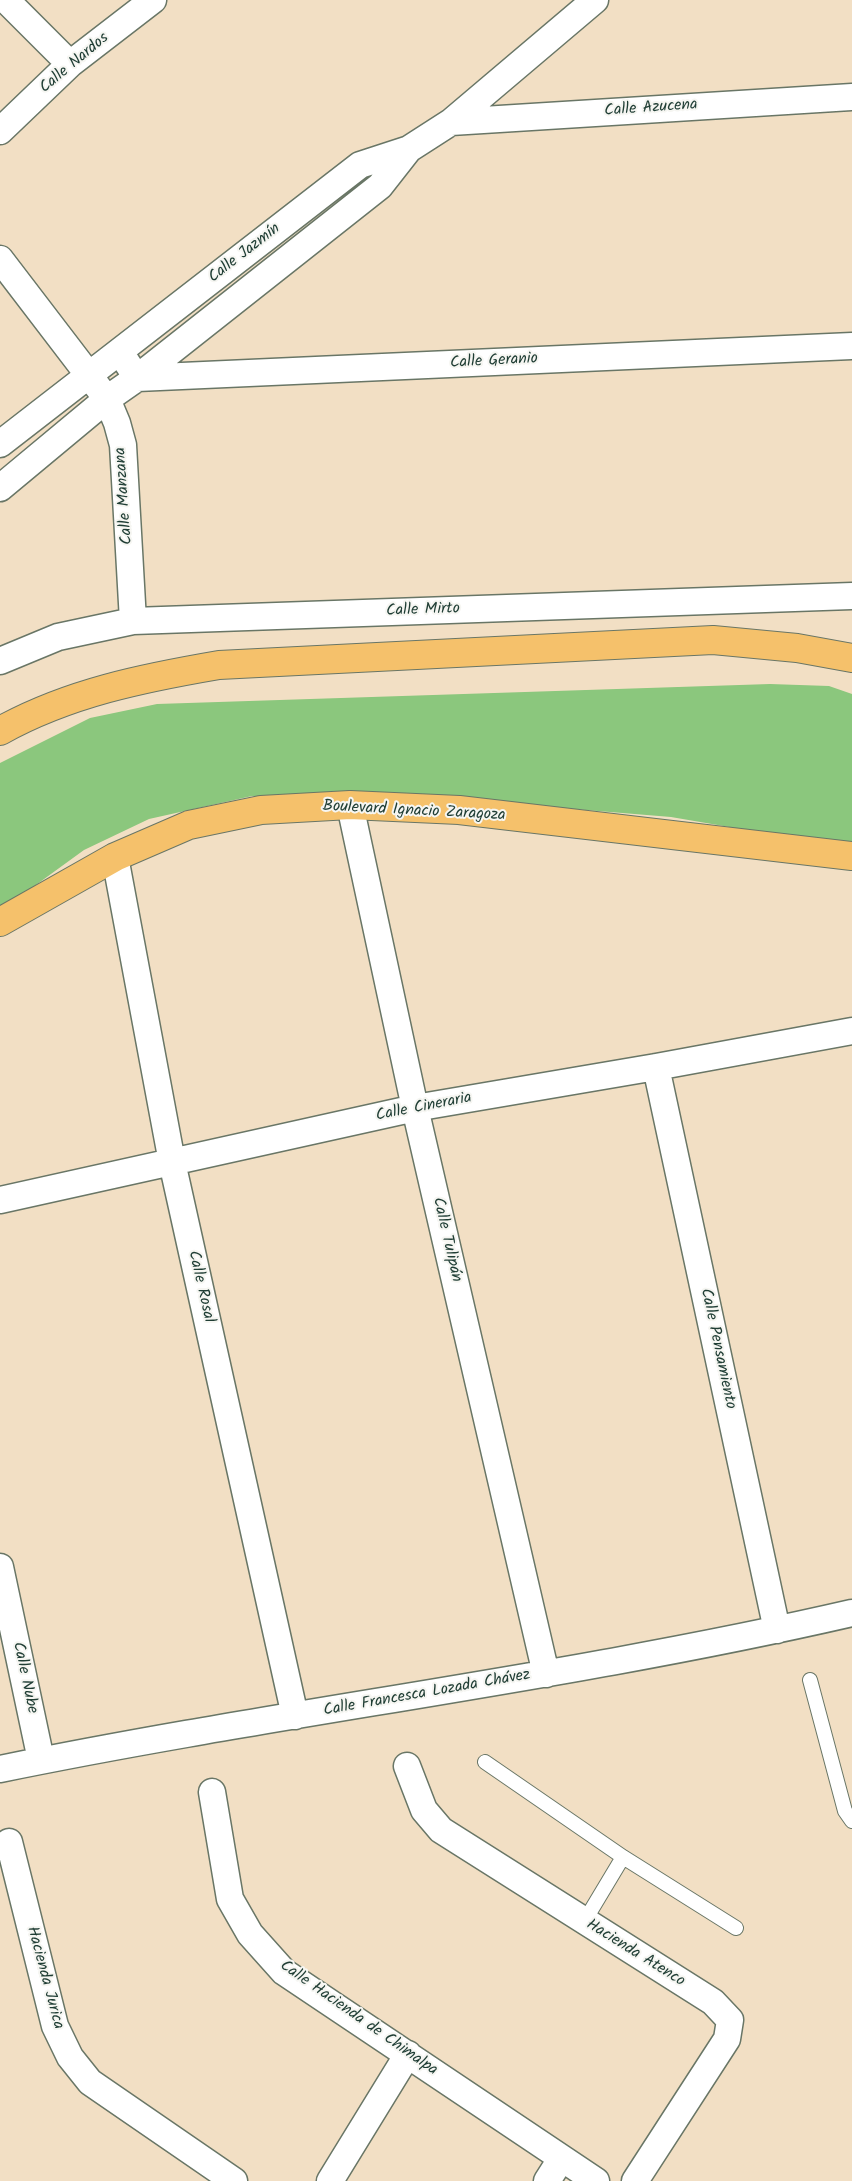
<!DOCTYPE html>
<meta charset="utf-8">
<style>
body{margin:0}
canvas{display:block;background:#f2dfc4}
</style>
<canvas width="852" height="2181"></canvas>
<script>
const ctx = document.querySelector('canvas').getContext('2d');
ctx.lineJoin = 'round';
function fill(path, color) {
  ctx.fillStyle = color;
  ctx.fill(path, 'evenodd');
}
function stroke(path, color, width, dash) {
  ctx.strokeStyle = color;
  ctx.lineWidth = width;
  ctx.lineCap = dash ? 'butt' : 'round';
  ctx.setLineDash(dash || []);
  ctx.stroke(path);
}
function label(font, color, halo, rows, align = 'center') {
  ctx.font = font + ' Kalam,sans-serif';
  ctx.lineWidth = 4;
  ctx.setLineDash([]);
  ctx.textBaseline = 'middle';
  ctx.strokeStyle = halo;
  ctx.fillStyle = color;
  for (const [text, x, y, turn = 0] of rows) {
    ctx.save();
    ctx.translate(x, y);
    ctx.rotate((+turn || 0) * Math.PI / 180);
    ctx.textAlign = isNaN(turn) ? turn : align;
    if (halo) ctx.strokeText(text, 0, 0);
    ctx.fillText(text, 0, 0);
    ctx.restore();
  }
}
fill(new Path2D(`
 M770,684L829,686L852,694V848L671,817L464,800L252,796L149,819L84,850L0,911V763L90,718L157,704Z`), '#8bc77d');
const lane = new Path2D(`
 M810,1680L845,1811L852,1821
 M485,1762L623,1857L736,1928
 M584,1922L623,1857`);
const street = new Path2D(`
 M6,0L70,64
 M451,122L852,97
 M0,131L70,64L153,0
 M0,259L107,399L117,423L123,445L133,621
 M120,352L137,378L852,346
 M0,444L360,165L409,149L451,122L595,0
 M0,488L107,399L137,378L380,186L409,149
 M0,661L58,637L133,621L852,596
 M350,805L415,1108L546,1674
 M115,857L172,1162L295,1716
 M656,1067L777,1630
 M0,1200L415,1108L656,1067L852,1031
 M0,1567L41,1760
 M407,1766L424,1810L441,1830L713,2002L730,2020L727,2039L635,2181
 M0,1769C283,1711 570,1678 852,1613
 M212,1792L230,1899L250,1934L284,1972L596,2181
 M9,1842L55,2026L70,2057L90,2082L234,2181
 M330,2181L408,2054
 M547,2181L561,2159`);
const primary = new Path2D(`
 M0,731C68,693 143,678 219,665L713,640L797,648L852,658
 M0,922L115,857L189,825L261,810L350,805L459,810L852,856`);
stroke(lane, '#697666', 16);
stroke(street, '#697666', 29);
stroke(primary, '#697666', 30);
stroke(lane, '#fff', 14);
stroke(street, '#fff', 26);
stroke(primary, '#f5c16b', 28);
label('16px', '#1f3d34', '#f6f6f2', [
 ["Calle Nardos",75,64,-40],
 ["Calle Azucena",651,109,-4],
 ["Calle Jazmín",245,254,-38],
 ["Calle Geranio",494,362,-3],
 ["Calle Manzana",125,496,-94],
 ["Calle Mirto",423,611,-2],
 ["Boulevard Ignacio Zaragoza",414,812,3],
 ["Calle Cineraria",424,1108,-11],
 ["Calle Tulipán",446,1240,77],
 ["Calle Rosal",200,1287,77],
 ["Calle Pensamiento",717,1349,78],
 ["Calle Nube",24,1678,78],
 ["Calle Francesca Lozada Chávez",427,1694,-10],
 ["Hacienda Atenco",635,1954,32],
 ["Hacienda Jurica",44,1978,75],
 ["Calle Hacienda de Chimalpa",358,2019,35]
]);
</script>
